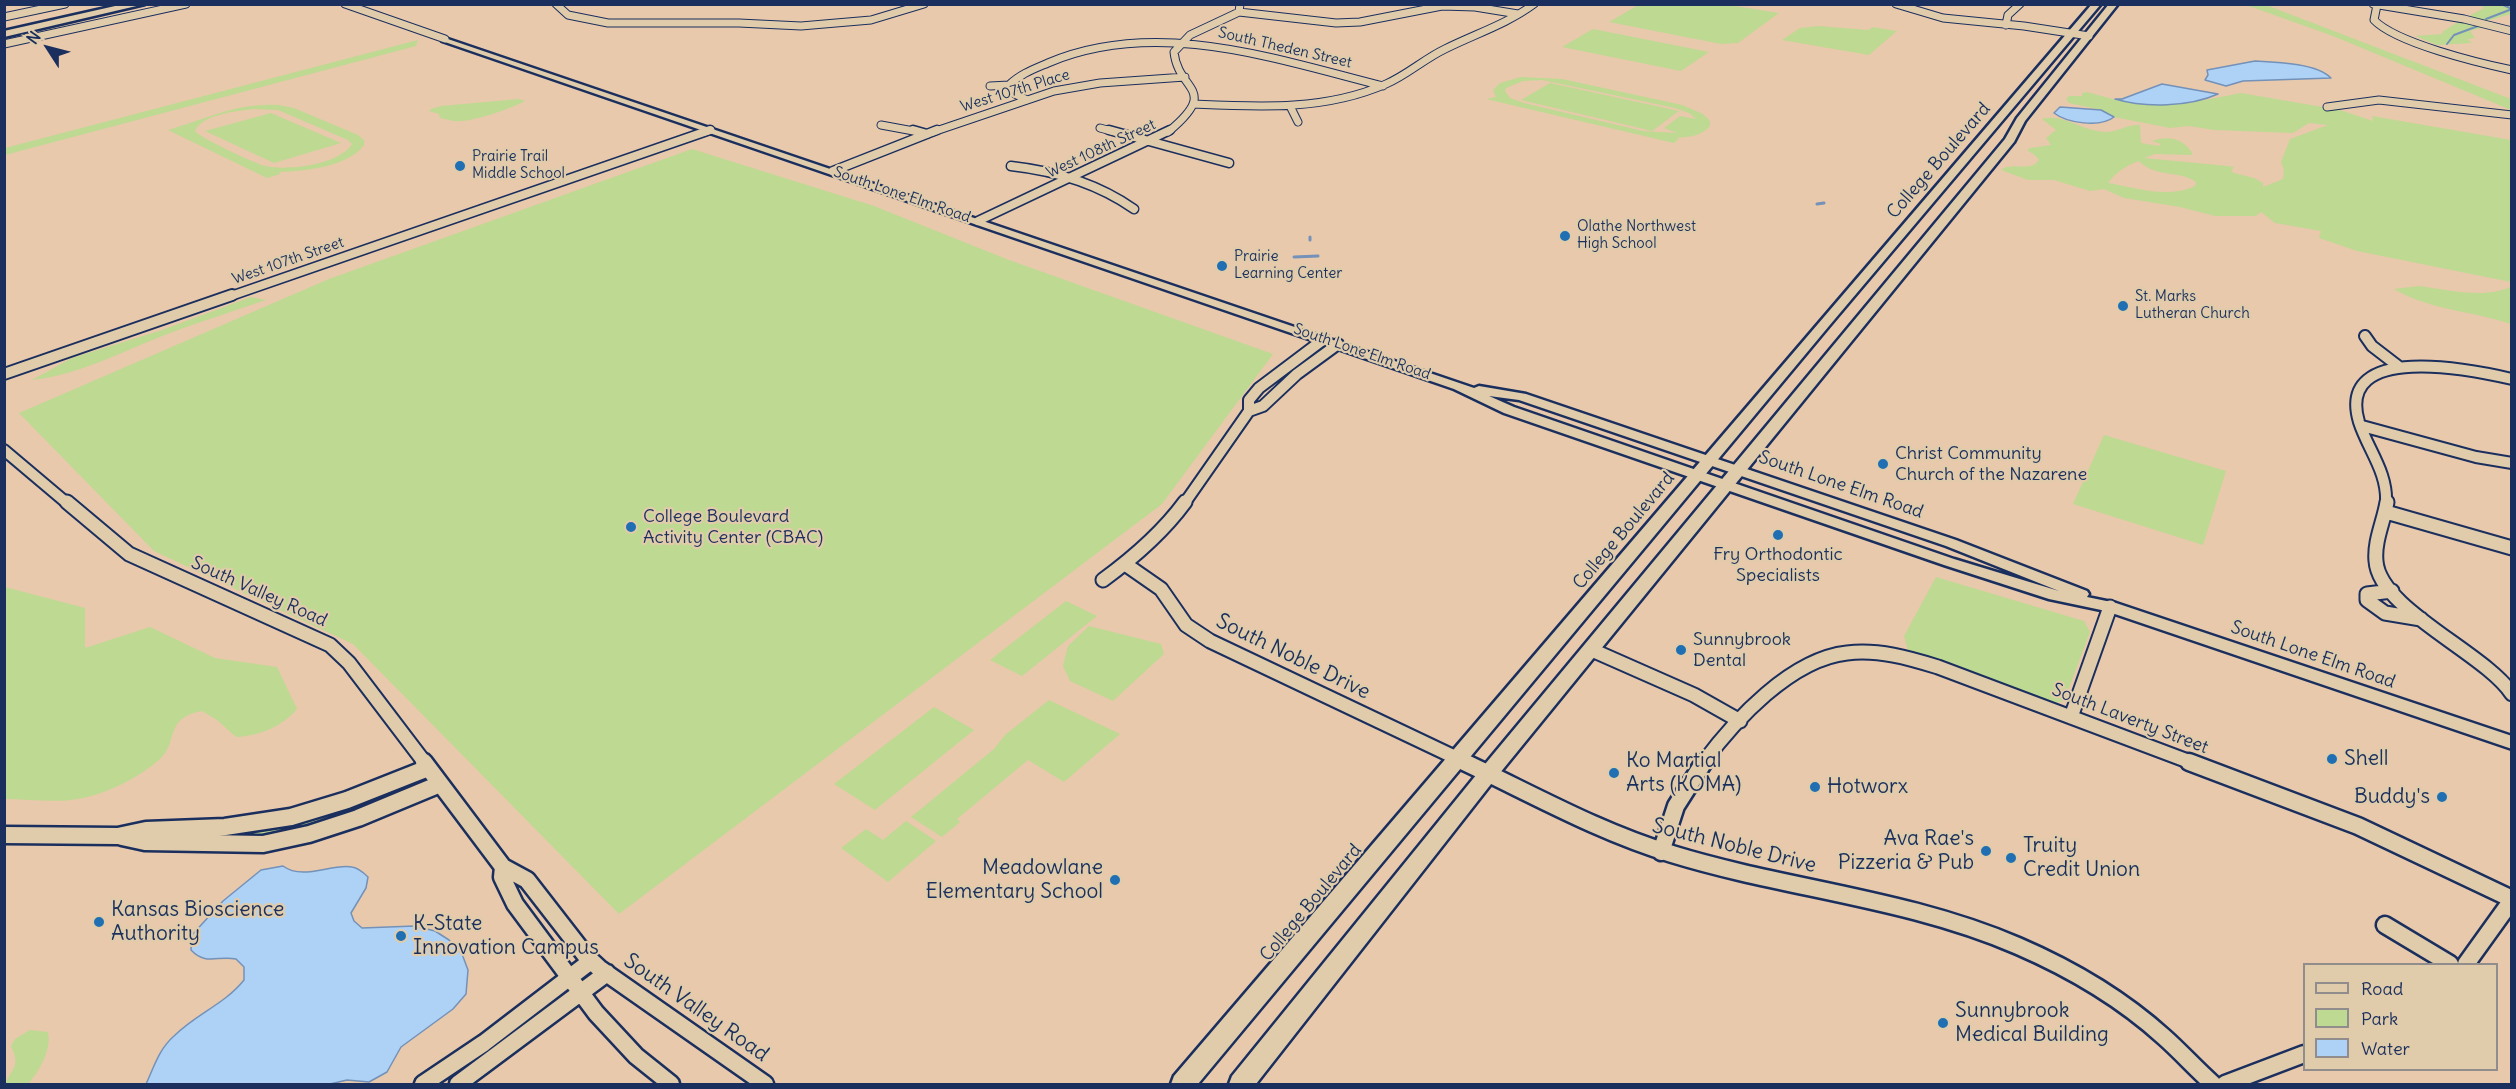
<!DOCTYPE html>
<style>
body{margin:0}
#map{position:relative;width:2516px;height:1089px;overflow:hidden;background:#e8c9ac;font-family:Delius,sans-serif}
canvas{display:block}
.frame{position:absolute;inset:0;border:6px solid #1b2f5e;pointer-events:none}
.legend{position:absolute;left:2303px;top:963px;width:195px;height:108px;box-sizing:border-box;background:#e0ccaa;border:2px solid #918d8c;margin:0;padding:8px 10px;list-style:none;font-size:18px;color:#1b2f5e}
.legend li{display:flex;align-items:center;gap:12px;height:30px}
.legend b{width:30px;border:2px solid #918d8c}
.north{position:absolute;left:18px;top:18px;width:60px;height:60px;-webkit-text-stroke:4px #e0ccaa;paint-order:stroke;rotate:306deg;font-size:16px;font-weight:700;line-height:24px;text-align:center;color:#1b2f5e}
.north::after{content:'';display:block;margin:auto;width:21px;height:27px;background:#1b2f5e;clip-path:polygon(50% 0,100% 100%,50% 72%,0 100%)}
</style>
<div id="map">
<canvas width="2516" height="1089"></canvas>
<div class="frame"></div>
<ul class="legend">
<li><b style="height:8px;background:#e0ccaa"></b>Road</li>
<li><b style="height:16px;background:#bed991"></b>Park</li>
<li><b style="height:16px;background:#aed2f6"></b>Water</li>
</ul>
<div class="north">N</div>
</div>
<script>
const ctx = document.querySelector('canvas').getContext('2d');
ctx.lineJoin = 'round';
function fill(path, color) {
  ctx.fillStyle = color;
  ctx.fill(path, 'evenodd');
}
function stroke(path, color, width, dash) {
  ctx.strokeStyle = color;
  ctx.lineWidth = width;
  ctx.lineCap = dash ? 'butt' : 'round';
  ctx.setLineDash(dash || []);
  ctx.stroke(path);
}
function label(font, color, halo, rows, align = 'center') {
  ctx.font = font + ' Delius,sans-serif';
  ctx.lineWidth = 4.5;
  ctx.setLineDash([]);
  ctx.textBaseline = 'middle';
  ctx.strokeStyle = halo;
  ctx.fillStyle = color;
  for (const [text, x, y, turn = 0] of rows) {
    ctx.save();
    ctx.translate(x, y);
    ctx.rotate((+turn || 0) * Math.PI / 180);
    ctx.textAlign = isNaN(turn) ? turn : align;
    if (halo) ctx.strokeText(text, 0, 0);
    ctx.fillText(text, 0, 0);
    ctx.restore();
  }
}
fill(new Path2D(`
 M1640,4L1729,5L1779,13L1738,43L1721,44L1609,22Z
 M2246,5H2266L2511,99V110L2333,36Z
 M2480,5H2511V14L2487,21L2467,17L2484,8Z
 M2461,20L2489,26L2470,31L2475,38L2467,39L2472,43L2437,45L2415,36L2442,34V32Z
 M1818,26L1869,30L1872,27L1897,31L1869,55L1782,40L1800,28Z
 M1593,29L1709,52L1681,71L1562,47Z
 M418,40L416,46L5,155V148Z
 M1521,77L1562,79L1682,105L1703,114L1710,121V126C1702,136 1688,137 1676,138L1679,139L1674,143L1486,99L1496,97L1493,90L1500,83ZM1542,80L1675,108L1689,113L1696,119L1680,116L1664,128L1677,133L1643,131L1524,103L1510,98L1505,91L1506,88L1523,81Z
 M1550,83L1679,111L1652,131L1521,100Z
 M2087,92L2116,100L2152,104L2205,100L2241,93L2340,110L2373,121L2372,116L2511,140V282L2357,251L2319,238L2321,231L2275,223L2261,212L2256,216H2215L2180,207L2124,198L2104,189L2090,191L2054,180H2028L2001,170C2012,161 2030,173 2039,160L2036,156L2027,150L2030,148L2051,145L2046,138L2056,130L2042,119C2064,113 2084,133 2108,132C2119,131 2128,124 2140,125L2141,143L2159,146L2161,144L2152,141C2169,135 2185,139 2193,155L2155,154L2144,158L2228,166L2234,167L2231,171L2234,173L2254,178L2263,183V187L2283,179L2284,170L2281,162L2290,139L2328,125L2309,123L2293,133L2214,130L2189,126L2170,128L2114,117L2101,110L2069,103L2066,99L2069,96H2082V93ZM2139,161C2155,178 2180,170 2196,182L2195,186C2168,199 2137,188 2108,183C2116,172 2127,165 2139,161Z
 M519,99L525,101C510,109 470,123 454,121C449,120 445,119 440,118L439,114L429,111L431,109L441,106Z
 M279,105L294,108L358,135L364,140V145C348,167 305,171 279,172L280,174L267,178L168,130C208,119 233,103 279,105ZM254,109L278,110L348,140L352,144C340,165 286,171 265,166C254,163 202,139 195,131C202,114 238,111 254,109Z
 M271,113L341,143L274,163L205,131Z
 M692,149L874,206L1009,260L1273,354L1162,504L619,914L353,644L154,551L19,413L329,279Z
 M2419,286C2450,290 2482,299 2511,287V324C2473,311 2429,310 2394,289Z
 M251,297L266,300C234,311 202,321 170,333C125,350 80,375 32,380L72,358L162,330Z
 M2104,435L2226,471L2203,545L2073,504Z
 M1936,577L2084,621L2090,632L2064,701L2051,704L1908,650L1904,636Z
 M5,587L85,608V648L150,627L215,658L277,667L297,709C282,727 258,736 236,737L217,720L202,711C164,718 179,741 160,759C140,777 105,795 78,799C55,803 28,799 5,799Z
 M1066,601L1097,616L1022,676L990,660Z
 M1089,626L1161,644L1164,654L1113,701L1070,681L1063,666L1068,646Z
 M1049,700L1120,734L1064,782L1028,760L957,819L960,822L942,837L911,817L994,749L1005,735Z
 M934,707L974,730L875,810L834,784Z
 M375,796L378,802L323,821L250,837L254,828Z
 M906,821L936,841L888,882L841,848L866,829L883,840Z
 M30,1030L48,1032C52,1049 39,1072 28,1084H5C12,1068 21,1067 11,1046L15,1039Z`), '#bed991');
const water = new Path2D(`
 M2255,61C2275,62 2317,63 2331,78L2243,81L2226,86L2205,80L2208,75L2207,70Z
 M2162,84L2218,94C2189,107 2145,108 2115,99H2122Z
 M2060,107L2101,110L2114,117C2100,128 2067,123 2054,113Z
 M283,866C303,881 332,863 352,867C359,868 364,873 368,877L366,888L351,913L354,921L362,928L415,926L435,931L449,940L462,954L468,970L466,994L453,1009L401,1047L387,1072L369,1082L347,1080L330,1084H146C154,1067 159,1049 174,1036C196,1014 225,1004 244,980V967L236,959C218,955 206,966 191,950L192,935L223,901L261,870Z`);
fill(water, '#aed2f6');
stroke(water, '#7391b9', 1.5);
stroke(new Path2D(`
 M2501,4L2512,9
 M2486,19L2512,9
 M2447,44L2454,35L2478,26`), '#7391b9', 2);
stroke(new Path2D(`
 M1817,204L1824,203
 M1310,237V240
 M1294,257L1318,256`), '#7391b9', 3);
const minorFar4 = new Path2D(`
 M345,4L445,39
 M556,4L568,15L608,23H739L801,26L871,20L924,4
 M1896,4L1943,18L2024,26L2089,36
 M2373,4L2464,19L2512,31
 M2377,5L2374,20C2396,43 2479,63 2512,70
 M1239,12L1336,23L1360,22L1442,6L1475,7L1518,14
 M4,17L65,4
 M2006,25L2008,15L2020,4
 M4,44L186,4
 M990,86L1009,85
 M1027,100L1015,94L1009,85C1020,74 1034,69 1048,63C1156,17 1276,59 1383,86
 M1193,104C1258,107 1325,111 1386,84C1407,75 1424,59 1445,49C1475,34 1507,24 1534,4
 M1290,106L1298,122
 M2327,107L2379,100L2512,115
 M881,125L919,132
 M1100,128L1115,132
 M705,132L711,130
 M933,132L1054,91L1100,83L1185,77
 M1168,132C1221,88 1178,92 1174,52L1190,35L1239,12L1240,4`);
const minorFar3 = new Path2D(`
 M913,130L927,134
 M1109,130L1229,163
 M1011,166C1056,171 1097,183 1134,209
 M833,171L937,130
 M978,221L1170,130
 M228,297L710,130`);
const minorFar2 = new Path2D(`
 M2365,336L2372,346L2398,366
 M4,374L232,295
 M1249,411V400L1259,388L1324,339
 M2362,426L2476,457L2512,463
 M4,450L68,504
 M1184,504L1249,411L1263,406L1297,374L1338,344
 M2386,504C2388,472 2368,450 2359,422C2335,341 2473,370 2512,379`);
const minorFar1 = new Path2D(`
 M67,502L129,554L330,645L349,663L425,763
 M2387,502C2384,521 2374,541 2376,561C2379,609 2485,653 2512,694
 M2386,512L2512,548
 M1125,564L1161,589L1186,625L1210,641L1467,763
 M1103,580C1133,558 1163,532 1185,502
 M2392,591L2367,594V600L2385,613L2421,619
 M1592,650L1694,695L1740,721
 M2071,717L2110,607
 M1703,763C1735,720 1791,659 1847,653C1878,649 1909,658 1938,667L2193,763`);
const minor = new Path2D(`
 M424,762L503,867L527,880L586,956L599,968L765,1084
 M1464,762C1532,794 1599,832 1672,854C1786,889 1907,898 2018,946C2069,968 2122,999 2164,1037C2181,1052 2196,1069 2213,1084
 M2189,762L2358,826L2512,899
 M4,835L118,836L146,830L225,827L291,817L347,800L428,768
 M122,837L145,842L263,844L309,834L358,818L440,784
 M1661,852L1676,806L1704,762
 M503,867L502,877L515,904L596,1013L636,1056L671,1084
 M2385,925L2450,964
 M2466,964L2512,900
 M423,1084L484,1043L591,961
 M458,1084L607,973
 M2225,1084L2304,1054`);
const tertiary = new Path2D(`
 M442,37L1474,388L1479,386L1526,394L1956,540L2087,591L2089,594L2087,597L2116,603L2512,736V749L2106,611L2049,599L1944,565L1504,413L1454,389L442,41ZM1489,396L1519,400L1946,546L2059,591L1954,559L1514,407Z`);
const secondary = new Path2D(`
 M2092,4H2101L1829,326L1198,1084H1171L1174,1076Z
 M2109,4H2118L2025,121L2014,142L1495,779L1256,1084H1229L1232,1076L1481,769L2005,139L2017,118Z`);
const motorway = new Path2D(`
 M124,4H145L4,37V31Z`);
stroke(minorFar4, '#1b2f5e', 9);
stroke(minorFar3, '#1b2f5e', 11);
stroke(minorFar2, '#1b2f5e', 14);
stroke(minorFar1, '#1b2f5e', 17);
stroke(minor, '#1b2f5e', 21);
stroke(tertiary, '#1b2f5e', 5);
stroke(secondary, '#1b2f5e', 5);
stroke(motorway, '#1b2f5e', 5);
stroke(minorFar4, '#e0ccaa', 7);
stroke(minorFar3, '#e0ccaa', 8);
stroke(minorFar2, '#e0ccaa', 10);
stroke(minorFar1, '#e0ccaa', 13);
stroke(minor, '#e0ccaa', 16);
fill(tertiary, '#e0ccaa');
fill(secondary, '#e0ccaa');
fill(motorway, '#e0ccaa');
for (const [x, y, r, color] of [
 [460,166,6,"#1f6fb2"],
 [1565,236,6,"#1f6fb2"],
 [1222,266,6,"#1f6fb2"],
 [2123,306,6,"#1f6fb2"],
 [1883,464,6,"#1f6fb2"],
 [631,527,6,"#1f6fb2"],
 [1778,535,6,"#1f6fb2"],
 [1681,650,6,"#1f6fb2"],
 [2332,759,6,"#1f6fb2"],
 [1614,773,6,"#1f6fb2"],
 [1815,787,6,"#1f6fb2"],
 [2442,797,6,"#1f6fb2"],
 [1986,851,6,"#1f6fb2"],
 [2011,858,6,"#1f6fb2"],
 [1115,880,6,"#1f6fb2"],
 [99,922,6,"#1f6fb2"],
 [401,936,6,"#1f6fb2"],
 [1943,1023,6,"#1f6fb2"]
]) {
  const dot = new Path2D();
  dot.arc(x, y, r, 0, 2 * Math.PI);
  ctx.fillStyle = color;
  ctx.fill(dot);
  stroke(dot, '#e0ccaa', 2);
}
label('15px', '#1b2f5e', '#e0ccaa', [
 ["South Theden Street",1285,48,13],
 ["West 107th Place",1015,91,-17],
 ["West 108th Street",1101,149,-25],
 ["South Lone Elm Road",902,195,19],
 ["West 107th Street",288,261,-19],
 ["South Lone Elm Road",1362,352,19]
]);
label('15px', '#1b2f5e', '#e0ccaa', [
 ["Prairie Trail",472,157],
 ["Middle School",472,174],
 ["Olathe Northwest",1577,227],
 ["High School",1577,244],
 ["Prairie",1234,257],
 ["Learning Center",1234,274],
 ["St. Marks",2135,297],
 ["Lutheran Church",2135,314]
], 'left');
label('18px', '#1b2f5e', '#e0ccaa', [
 ["College Boulevard",1939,161,-49],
 ["South Lone Elm Road",1841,485,19],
 ["College Boulevard",1624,531,-50],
 ["South Valley Road",259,592,24],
 ["South Lone Elm Road",2313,655,19],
 ["South Laverty Street",2130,719,21],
 ["College Boulevard",1311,903,-50]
]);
label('18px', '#1b2f5e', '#e0ccaa', [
 ["Christ Community",1895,454],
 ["Church of the Nazarene",1895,475],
 ["College Boulevard",643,517],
 ["Activity Center (CBAC)",643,538],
 ["Fry Orthodontic",1778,555,"center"],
 ["Specialists",1778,576,"center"],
 ["Sunnybrook",1693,640],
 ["Dental",1693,661]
], 'left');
label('21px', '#1b2f5e', '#e0ccaa', [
 ["South Noble Drive",1293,657,26],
 ["South Noble Drive",1734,846,14],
 ["South Valley Road",696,1008,35]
]);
label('21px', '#1b2f5e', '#e0ccaa', [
 ["Shell",2344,759],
 ["Ko Martial",1626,761],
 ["Arts (KOMA)",1626,785],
 ["Hotworx",1827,787],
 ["Buddy's",2430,797,"right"],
 ["Ava Rae's",1974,839,"right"],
 ["Pizzeria & Pub",1974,863,"right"],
 ["Truity",2023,846],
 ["Credit Union",2023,870],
 ["Meadowlane",1103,868,"right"],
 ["Elementary School",1103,892,"right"],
 ["Kansas Bioscience",111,910],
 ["Authority",111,934],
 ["K-State",413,924],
 ["Innovation Campus",413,948],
 ["Sunnybrook",1955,1011],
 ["Medical Building",1955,1035]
], 'left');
</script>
